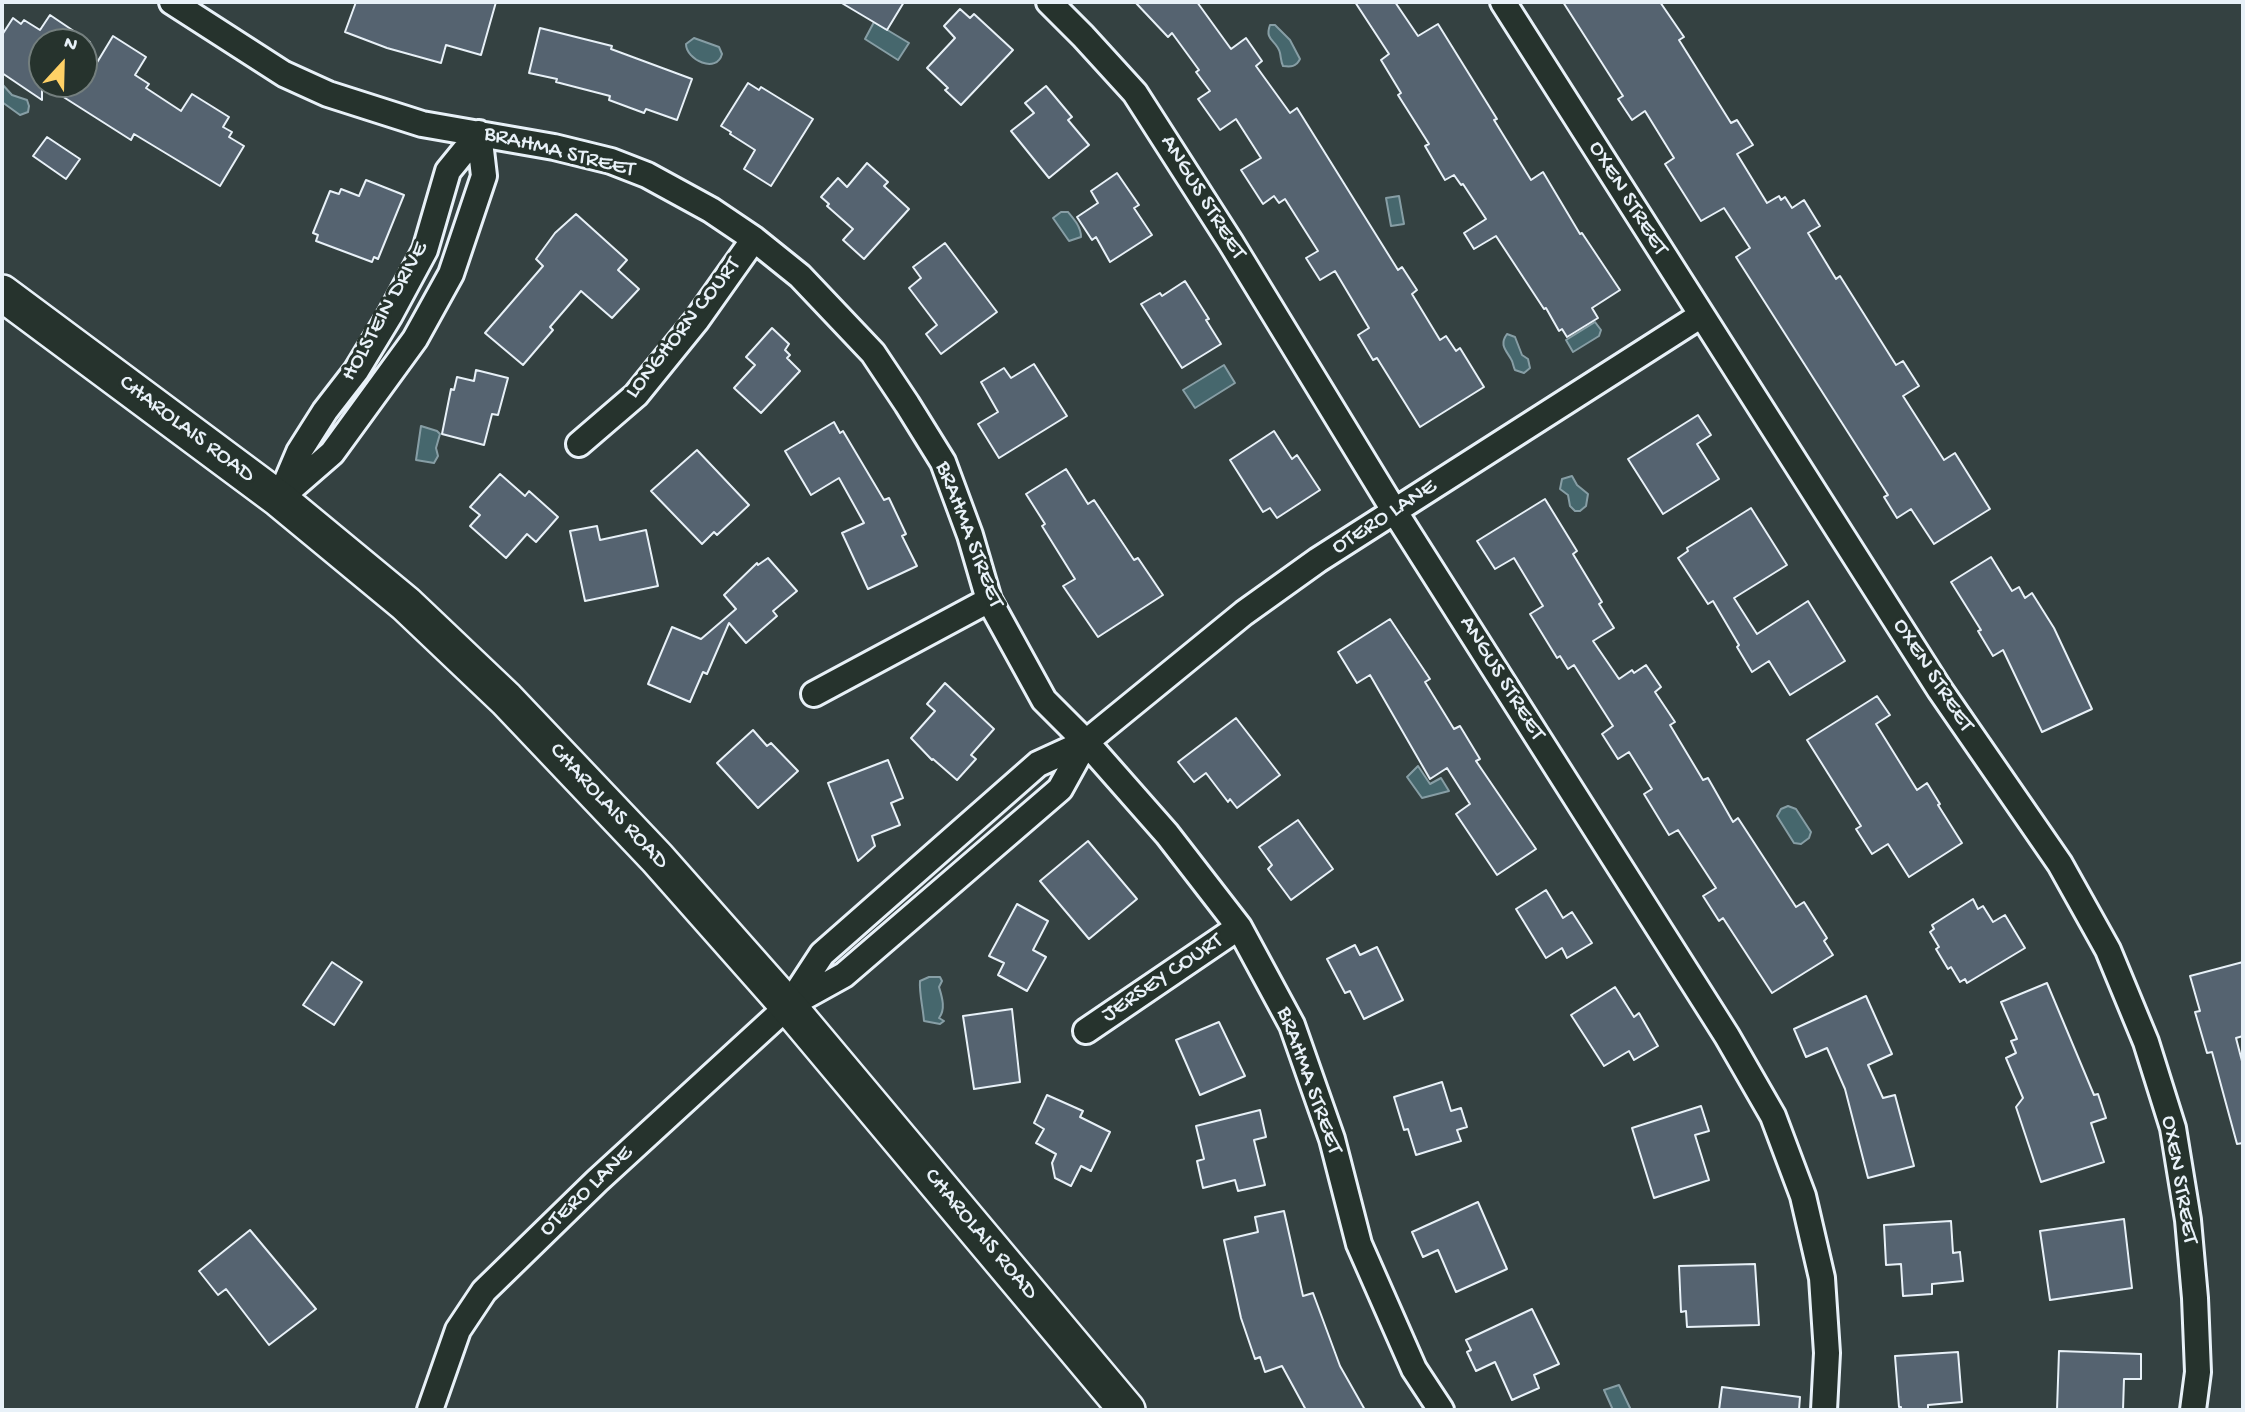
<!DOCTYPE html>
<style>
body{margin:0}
#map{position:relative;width:2245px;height:1412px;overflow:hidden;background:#344141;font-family:"Gochi Hand",sans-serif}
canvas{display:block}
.frame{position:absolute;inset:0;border:4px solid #e8f1f8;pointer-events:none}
.north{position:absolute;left:28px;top:28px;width:70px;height:70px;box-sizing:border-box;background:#26332d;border:2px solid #747f7e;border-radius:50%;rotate:22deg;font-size:19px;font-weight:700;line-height:28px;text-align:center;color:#e8f1f8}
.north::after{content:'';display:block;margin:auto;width:24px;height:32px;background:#ffd166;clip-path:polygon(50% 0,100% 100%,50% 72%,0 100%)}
</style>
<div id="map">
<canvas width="2245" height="1412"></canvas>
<div class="frame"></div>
<div class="north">N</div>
</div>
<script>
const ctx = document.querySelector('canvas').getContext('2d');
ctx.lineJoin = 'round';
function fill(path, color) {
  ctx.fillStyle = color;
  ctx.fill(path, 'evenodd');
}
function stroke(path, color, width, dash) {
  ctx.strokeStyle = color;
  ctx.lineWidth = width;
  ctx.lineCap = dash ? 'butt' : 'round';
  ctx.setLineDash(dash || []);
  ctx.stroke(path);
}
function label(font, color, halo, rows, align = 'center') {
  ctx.font = font + ' "Gochi Hand",sans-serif';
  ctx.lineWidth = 6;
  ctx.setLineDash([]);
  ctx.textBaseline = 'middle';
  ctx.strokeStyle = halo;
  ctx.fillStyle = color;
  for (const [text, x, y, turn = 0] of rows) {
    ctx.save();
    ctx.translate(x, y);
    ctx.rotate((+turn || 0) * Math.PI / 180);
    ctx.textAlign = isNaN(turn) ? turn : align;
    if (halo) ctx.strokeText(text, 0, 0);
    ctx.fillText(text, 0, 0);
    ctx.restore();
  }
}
const water = new Path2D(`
 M874,22L909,43L898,60L865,39Z
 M1270,25H1275L1290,40L1300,59C1296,67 1291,67 1283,66C1281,62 1281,58 1280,53C1277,40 1264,41 1270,25Z
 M694,38L719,47L722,54C717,74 686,60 686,44Z
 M2,84L12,95L27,100L29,106L28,112L20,115L2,102Z
 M1399,196L1404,224L1391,226L1386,198Z
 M1061,212H1068C1074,219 1081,227 1081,237L1069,241L1053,218Z
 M1595,322L1601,330L1599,336L1573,352L1566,340Z
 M1507,334L1515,337L1522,355L1528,359L1530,368L1524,373L1515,370C1513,366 1513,362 1511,359C1506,350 1499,345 1507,334Z
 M1224,365L1235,383L1195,408L1183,390Z
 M421,426L437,431L440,434L436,448L438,456L434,463L416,460Z
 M1572,476L1577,485L1588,494L1586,506L1580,511H1575L1570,506L1568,495L1560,489L1562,479Z
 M1418,766L1430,784L1441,778L1449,791L1422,798L1407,777Z
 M1788,806L1796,809L1811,832L1809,838L1801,844L1794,843L1777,816L1781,809Z
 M929,977H940L942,981L939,987C942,997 946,1009 939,1018L944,1021L940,1024L924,1021C923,1008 919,992 920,981Z
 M1619,1385L1631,1410H1613L1604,1390Z`);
fill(water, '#46676d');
stroke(water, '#879ea5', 2);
const building = new Path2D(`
 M356,2H496L481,55L446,45L441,63L387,48L345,32Z
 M840,2H904L887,30Z
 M1135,2H1197L1231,49L1246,38L1262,61L1256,66L1290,113L1297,108L1398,270L1402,267L1417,290L1412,294L1440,340L1446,336L1456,351L1460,348L1484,387L1420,427L1377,358L1373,360L1358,335L1369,328L1335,271L1320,280L1306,258L1318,251L1285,199L1279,203L1274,196L1263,204L1241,170L1261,158L1236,119L1220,130L1198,99L1210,91L1196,72L1199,70L1172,33L1168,37Z
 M1355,2H1395L1418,36L1438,24L1497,119L1494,120L1531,180L1543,172L1580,234L1582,233L1620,290L1592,308L1598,318L1567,337L1562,329L1559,331L1546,308L1544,309L1496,236L1474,249L1464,233L1486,219L1463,184L1461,185L1454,175L1445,180L1425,146L1429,144L1398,95L1401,93L1381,60L1389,54Z
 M1563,2H1660L1684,37L1679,40L1731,123L1737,120L1753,145L1737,154L1767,203L1779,196L1781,200L1785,197L1792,208L1804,200L1820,226L1808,233L1836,279L1840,276L1896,365L1903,361L1919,386L1903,396L1944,460L1955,453L1990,509L1934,544L1911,509L1897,518L1884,497L1888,495L1736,257L1750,248L1724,208L1701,221L1665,164L1674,158L1645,111L1632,120L1618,99L1623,96Z
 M960,9L970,18L974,14L1013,50L961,105L945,90L948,88L927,68L955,38L944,26Z
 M50,15L90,42H42V100L2,73V35L13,18L21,24L24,20L40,30Z
 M540,28L612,46L611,49L692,79L677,120L646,109L644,113L609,100L610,96L556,82L557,79L529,73Z
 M113,36L146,57L135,75L149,84L146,88L181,111L192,94L229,117L223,127L232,132L229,137L244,146L220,186L134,134L131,140L43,84H84Z
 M748,83L759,90L761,87L813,119L771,186L744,169L755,150L730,134L731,132L721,126Z
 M1046,86L1072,117L1068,120L1089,145L1049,178L1011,131L1034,113L1025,103Z
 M47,137L80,159L66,179L33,156Z
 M867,163L888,182L884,186L909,209L864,259L843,240L853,229L827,206L829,204L821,197L838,178L847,187Z
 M1117,173L1139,205L1134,208L1152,235L1110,262L1096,237L1092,240L1077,217L1098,203L1091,191Z
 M366,180L404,195L378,259L374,257L372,262L316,241L318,235L313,233L330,191L339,194L341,189L359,196Z
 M576,214L627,260L618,270L639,289L612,318L581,291L550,327L553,330L523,365L485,333L543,266L536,259L555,233Z
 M945,243L997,312L941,354L926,334L937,325L909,288L921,278L913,267Z
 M1185,281L1209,319L1206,320L1221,344L1182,368L1141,304L1160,293L1162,296Z
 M772,328L789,344L785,350L790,355L787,358L800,371L761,413L734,388L755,365L746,357Z
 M1034,364L1067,416L999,458L978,424L998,412L981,382L1004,368L1011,378Z
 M476,370L508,378L498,415L492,414L484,445L442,434L451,389L454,390L457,377L474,381Z
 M1698,415L1711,435L1697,444L1719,479L1663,514L1628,459Z
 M834,422L840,433L843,431L884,500L889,498L906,534L902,536L917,566L868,589L842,533L864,523L839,478L811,495L785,451Z
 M1274,431L1292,459L1297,455L1320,490L1277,518L1270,508L1263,512L1230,460Z
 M697,450L749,505L717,535L714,532L702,544L651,491Z
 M1066,469L1088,504L1094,500L1134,560L1138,558L1163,595L1098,637L1063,586L1075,579L1042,526L1045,524L1026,494Z
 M500,474L525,496L529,491L558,517L536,542L527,534L506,558L470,526L480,515L470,507Z
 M1545,499L1577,551L1573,554L1602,602L1599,604L1614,628L1593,641L1619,679L1632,670L1634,673L1646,665L1661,687L1655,692L1675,722L1670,725L1703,780L1708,778L1733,822L1738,818L1796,907L1804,902L1827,938L1824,941L1833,955L1772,993L1723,918L1719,921L1703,896L1716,888L1678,830L1669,835L1644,794L1652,789L1629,752L1618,759L1602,734L1613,726L1574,665L1568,669L1560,656L1557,658L1530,614L1543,606L1514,558L1495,569L1477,541Z
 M1751,508L1787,565L1734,598L1757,634L1808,601L1845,661L1790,695L1769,661L1752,672L1737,647L1739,645L1713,601L1708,604L1678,558L1688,551L1687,548Z
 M597,526L600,540L646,530L658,586L585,601L570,531Z
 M1991,557L2012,591L2019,587L2025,598L2032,593L2054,628L2092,709L2042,732L2003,650L1993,656L1978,631L1981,630L1951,582Z
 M768,558L797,591L773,611L777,616L746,643L729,623L707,674L703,672L690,702L648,684L672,627L701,639L736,609L724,595L757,563L758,565Z
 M1390,619L1430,679L1425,682L1454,729L1460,726L1480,759L1476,761L1536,849L1497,875L1456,814L1470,804L1447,768L1430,779L1370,675L1357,683L1338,652Z
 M945,683L994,729L971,755L976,759L957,780L933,759L932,760L911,738L935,711L927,704Z
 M1877,696L1890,715L1876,724L1917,790L1927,783L1940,804L1938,805L1962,843L1909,877L1888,844L1872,854L1856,829L1861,826L1807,740Z
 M1236,718L1280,775L1237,808L1230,799L1228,802L1206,773L1194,782L1178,762Z
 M753,730L767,746L771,743L798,771L758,808L717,763Z
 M888,760L903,798L891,803L900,825L872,836L875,846L858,861L828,783Z
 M1298,820L1333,869L1291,900L1268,869L1272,865L1259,847Z
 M1088,841L1137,899L1089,939L1040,881Z
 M1546,890L1563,918L1572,912L1592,943L1567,958L1562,948L1546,958L1516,909Z
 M1973,899L1978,909L1983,906L1993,922L2005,915L2025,948L1967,983L1965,979L1960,982L1951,967L1948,969L1936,949L1939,947L1930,932L1934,929L1932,925Z
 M1017,904L1048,921L1033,950L1046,957L1027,991L998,975L1004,963L989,956Z
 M1355,945L1360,955L1377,947L1403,1000L1364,1019L1350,991L1345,993L1327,959Z
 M332,962L362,982L334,1025L303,1005Z
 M2243,962V1036L2236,1038L2243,1065V1143L2237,1144L2212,1052L2207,1053L2195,1012L2200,1011L2190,976Z
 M2047,983L2094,1095L2098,1094L2106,1118L2091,1123L2104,1162L2041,1182L2016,1107L2023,1098L2006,1058L2016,1053L2011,1041L2017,1039L2001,1002Z
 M1615,987L1634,1017L1639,1013L1658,1046L1634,1060L1629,1051L1604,1066L1571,1015Z
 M1866,996L1892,1054L1868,1065L1883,1098L1895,1095L1914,1166L1868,1178L1845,1089L1827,1048L1806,1057L1794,1029Z
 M1012,1009L1020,1082L974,1089L963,1016Z
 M1219,1022L1245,1076L1200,1095L1176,1040Z
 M1442,1082L1451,1111L1461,1108L1467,1127L1457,1130L1461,1141L1416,1155L1408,1129L1404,1130L1394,1097Z
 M1047,1095L1083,1111L1080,1117L1110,1132L1091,1171L1081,1166L1071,1186L1055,1178L1052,1163L1056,1154L1036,1143L1044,1129L1034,1123Z
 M1701,1106L1709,1131L1695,1135L1709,1180L1654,1198L1632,1128Z
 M1260,1110L1266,1137L1254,1140L1265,1185L1238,1191L1235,1180L1203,1188L1197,1161L1204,1159L1196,1126Z
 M1478,1202L1507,1269L1456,1292L1438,1250L1423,1257L1412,1232Z
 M1284,1211L1303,1296L1313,1293L1340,1366L1365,1410H1306L1282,1366L1265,1372L1260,1357L1255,1359L1241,1318L1224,1240L1258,1232L1255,1217Z
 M2124,1219L2132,1288L2050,1300L2040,1231Z
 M1951,1221L1953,1253L1960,1252L1963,1281L1932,1284V1294L1903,1296L1901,1264L1886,1265L1884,1225Z
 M250,1230L316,1309L269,1345L226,1289L218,1295L199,1271Z
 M1755,1264L1759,1325L1687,1327L1686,1311L1681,1312L1679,1266Z
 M1532,1309L1559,1364L1534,1375L1539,1388L1512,1400L1495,1362L1476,1371L1467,1352L1471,1350L1466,1340Z
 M2059,1351L2141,1354V1379H2124L2123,1410H2057Z
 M1958,1352L1962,1402L1928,1405V1410H1901V1407H1899L1895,1356Z
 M1722,1387L1800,1397L1799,1410H1719Z`);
fill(building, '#556370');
stroke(building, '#e8f1f8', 2);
const street = new Path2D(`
 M172,2L284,74L328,94L422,124L554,147L611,161L647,175L711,210L754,239L800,276L873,353L907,404L943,462L970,535L989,600L1044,700L1086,742L1167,834L1239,927L1292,1025L1332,1139L1359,1244L1414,1369L1441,1410
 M1049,2L1083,36L1135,93L1231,243L1395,512L1727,1036L1773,1116L1803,1196L1822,1278L1827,1353L1824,1410
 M1503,2L1940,690L2060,864L2108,950L2146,1042L2173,1128L2188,1220L2195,1298L2198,1372L2193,1410
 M479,133L484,176L451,274L415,339L332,453L279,499L299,452L325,411L356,371L390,315L425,250L448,171Z
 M579,444L636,395L696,321L754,239
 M814,694L989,600
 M1086,742L1060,789L844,975L788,1006L822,954L1038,764L1086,742L1244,613L1318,560L1700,316
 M1086,1031L1239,927
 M430,1410L458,1330L484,1291L597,1181L788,1006`);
const secondary = new Path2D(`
 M2,293L279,499L406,604L506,699L657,858L788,1006L1127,1410`);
stroke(street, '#e8f1f8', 30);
stroke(secondary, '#e8f1f8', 40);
stroke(street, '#26332d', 24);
stroke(secondary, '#26332d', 35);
label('23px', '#e8f1f8', '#26332d', [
 ["BRAHMA STREET",559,153,14],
 ["ANGUS STREET",1202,198,58],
 ["OXEN STREET",1627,199,58],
 ["HOLSTEIN DRIVE",386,312,-61],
 ["LONGHORN COURT",684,329,-52],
 ["CHAROLAIS ROAD",186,430,37],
 ["OTERO LANE",1385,518,-33],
 ["BRAHMA STREET",968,535,69],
 ["OXEN STREET",1932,676,57],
 ["ANGUS STREET",1501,679,58],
 ["CHAROLAIS ROAD",608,807,47],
 ["JERSEY COURT",1163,979,-34],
 ["BRAHMA STREET",1308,1081,70],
 ["OXEN STREET",2178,1180,80],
 ["OTERO LANE",587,1192,-44],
 ["CHAROLAIS ROAD",980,1235,50]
]);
</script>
